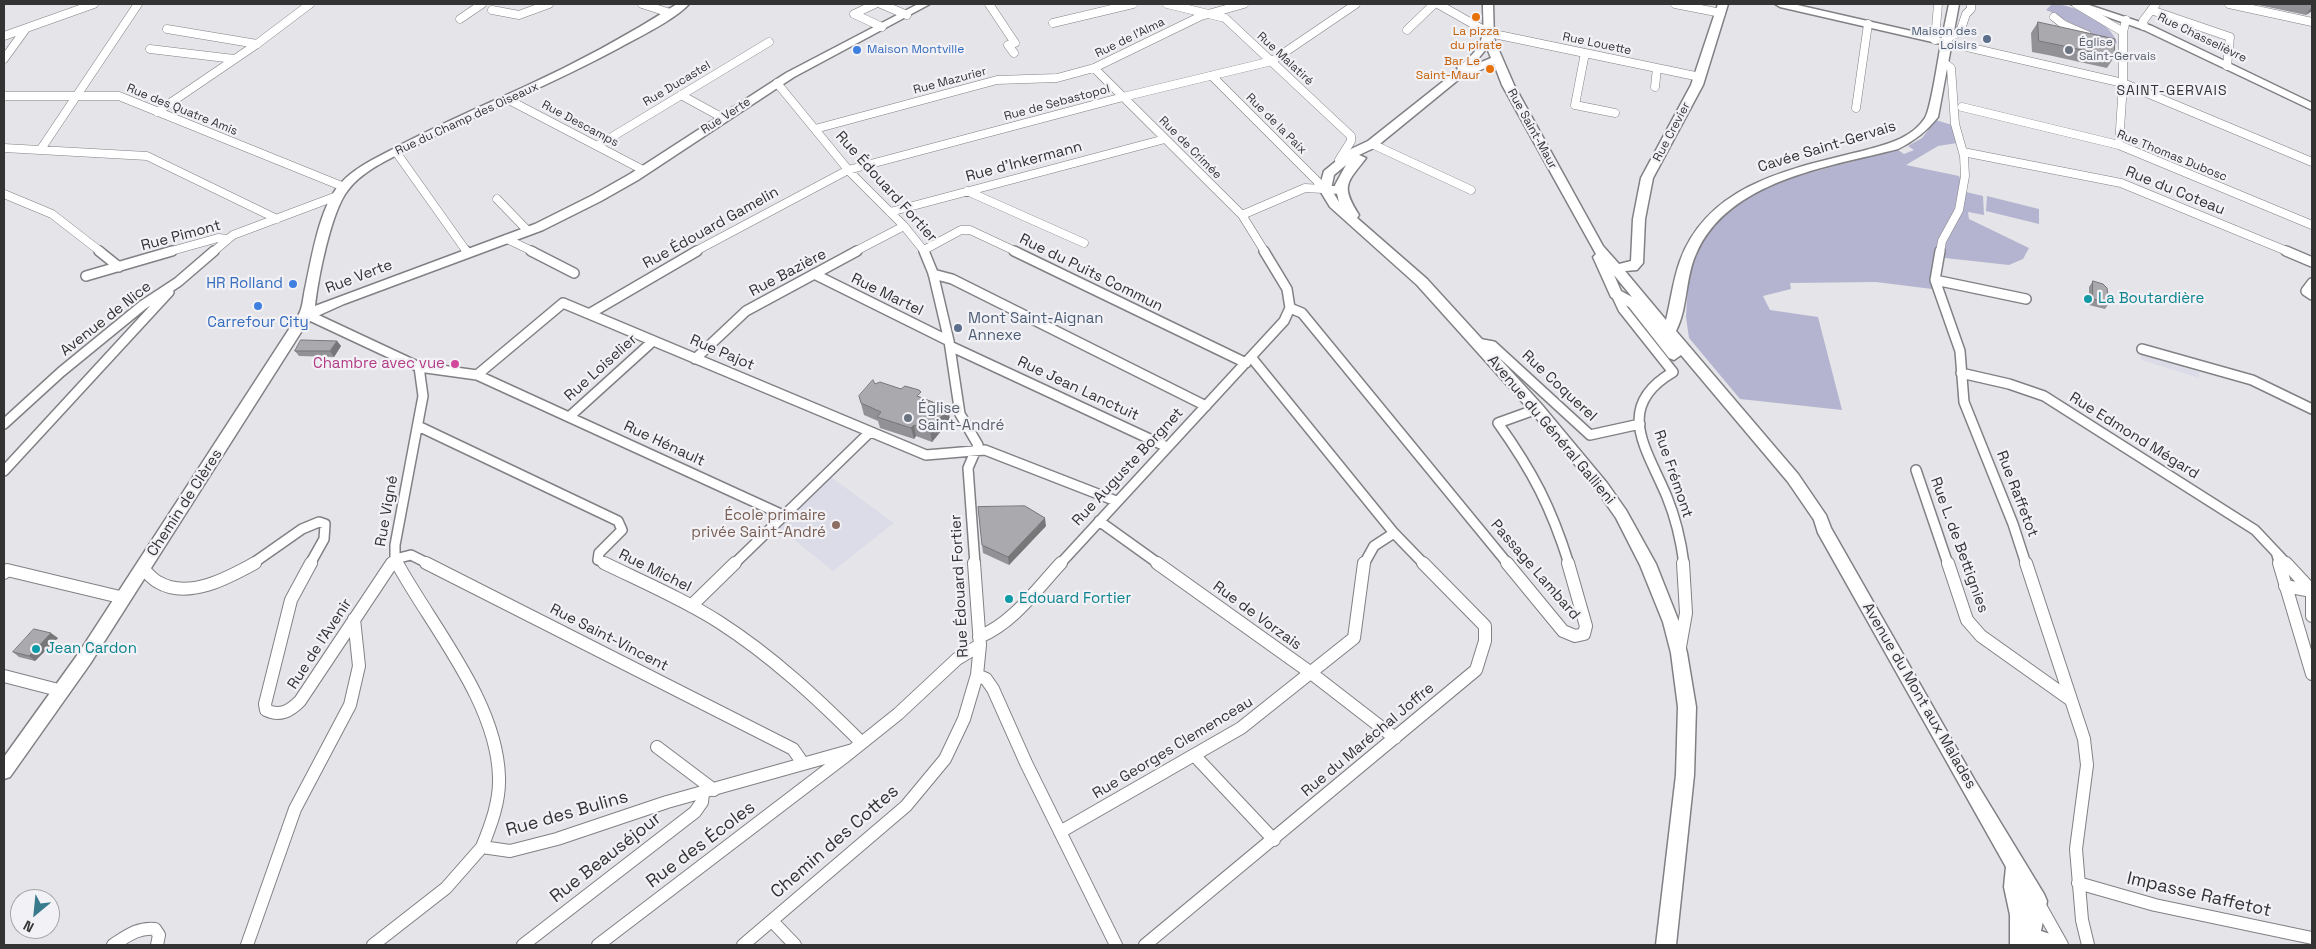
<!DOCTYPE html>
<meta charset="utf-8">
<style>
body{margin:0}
#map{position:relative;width:2316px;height:949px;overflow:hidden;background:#e5e5e9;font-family:"Space Grotesk",sans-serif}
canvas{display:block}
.frame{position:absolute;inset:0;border:5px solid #333334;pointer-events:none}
.north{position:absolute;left:10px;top:889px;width:50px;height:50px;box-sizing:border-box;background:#f2f2f6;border:1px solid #a6a6a8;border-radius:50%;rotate:208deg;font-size:14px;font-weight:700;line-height:20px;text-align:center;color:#333334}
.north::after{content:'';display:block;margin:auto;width:18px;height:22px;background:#397b8c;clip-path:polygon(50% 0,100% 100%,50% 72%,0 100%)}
</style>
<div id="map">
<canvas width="2316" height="949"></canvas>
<div class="frame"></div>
<div class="north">N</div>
</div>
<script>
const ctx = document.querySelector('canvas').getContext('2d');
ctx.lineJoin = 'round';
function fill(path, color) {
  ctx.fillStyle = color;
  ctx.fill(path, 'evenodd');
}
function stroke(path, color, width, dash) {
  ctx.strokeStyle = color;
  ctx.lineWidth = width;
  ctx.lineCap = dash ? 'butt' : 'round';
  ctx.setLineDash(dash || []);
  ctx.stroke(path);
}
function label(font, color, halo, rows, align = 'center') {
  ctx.font = font + ' "Space Grotesk",sans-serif';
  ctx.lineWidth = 4.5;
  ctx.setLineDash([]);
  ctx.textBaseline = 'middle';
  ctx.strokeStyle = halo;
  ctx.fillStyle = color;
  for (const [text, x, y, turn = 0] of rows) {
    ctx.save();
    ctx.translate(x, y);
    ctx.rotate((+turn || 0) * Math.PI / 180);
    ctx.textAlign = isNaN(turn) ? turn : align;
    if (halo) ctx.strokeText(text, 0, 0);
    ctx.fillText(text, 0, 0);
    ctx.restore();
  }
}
fill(new Path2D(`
 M2141,354L2199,372V378L2141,360Z
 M831,477L894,523L833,571L778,527Z`), '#dcdce8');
fill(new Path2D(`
 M2052,4C2073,4 2111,22 2117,43C2092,41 2068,19 2046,10Z
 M1936,120L1952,125L1957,143L1938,146L1906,165L1959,176L1966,192L1983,196L1984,215L1968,212L1969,219L2029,248L2023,259L2009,265L1936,257L1932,279V289L1876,282L1790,283L1791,289L1763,296L1770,310L1818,317L1842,410L1740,399L1689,338L1686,317L1688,286L1692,267L1700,245L1713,225L1741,197L1779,181L1888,152L1898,150L1904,154L1914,150L1908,146L1922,138Z
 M1987,196L2039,209V224L1986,211Z`), '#b4b4d0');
const streetFar2 = new Path2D(`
 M642,4L670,13
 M875,4L854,14L882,27
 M881,4L907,15
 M989,4L1015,43L1008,45L1014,53
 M1167,4L1225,18L1351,136V141L1339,160L1341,163
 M1438,4L1489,33L1700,77
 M1675,4L1721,13
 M2076,4L2123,32
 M2229,4L2312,22
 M492,10L519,15L549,4
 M2151,10L2230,37L2227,66
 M2054,17L2064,25L2087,35
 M460,19L482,4
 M1053,23L1133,4
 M2144,26L2143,21L2156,4
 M167,29L257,44
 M1407,30L1434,4
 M4,36L94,4
 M1949,37L1960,32L1966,14L1971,9V4
 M1935,40L1938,4
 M1967,47L2123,83L2312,162
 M150,49L234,59
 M1585,53L1575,105L1615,113
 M4,59L25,30
 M1094,68L1242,215L1265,252
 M1212,76L1325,189
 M777,83L850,172L904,226L925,252
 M1655,87L1657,68
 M681,95L723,118
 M4,96H119L344,187
 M507,99L643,170
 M1962,107L2119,145L2312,225
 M1856,108L1868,24
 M157,112L257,44L310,4
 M815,129L997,80L1057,78L1094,68L1201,16L1244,4
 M1372,144L1471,190
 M2119,145L2123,83V32L2126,20
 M597,146L769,42
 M4,148L147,156L277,219
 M41,149L138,4
 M396,152L467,252
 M1963,152L2121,183L2289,252
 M967,191L1084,243
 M4,194L52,214L101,252
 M497,199L528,231
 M890,212L1165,139
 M1242,215L1305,188L1341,190
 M507,239L534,252
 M924,250L961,230H970L1017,252
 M168,252L218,238L228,239
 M213,252L233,235L337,196
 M694,252L848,170L1123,97L1272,61L1356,4
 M854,252L904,226
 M1940,252L1942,241L1959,210L1965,176L1964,156L1955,124L1951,68L1943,62`);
const streetFar1 = new Path2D(`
 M99,251L119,267
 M466,251L467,253
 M531,251L574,273
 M924,251L933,273L949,341L960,414L978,445L968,468L975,564
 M1014,251L1246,363
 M1264,251L1287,289L1290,308
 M1940,251L1935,280L1960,351L1964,402L2013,524L2026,564
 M2286,251L2312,262
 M814,274L949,341
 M933,274L952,279L1206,406
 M86,276L172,251
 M1935,280L2026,299
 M2312,283L2306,291L2312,295
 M1616,294L1623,309L1673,372C1613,407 1647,449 1667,497C1676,519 1681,541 1684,564
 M1290,308L1302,313L1508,564
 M589,314L697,251
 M308,315L419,367L423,396L395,545V559L398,564
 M1477,343L1493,346L1590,435L1640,424
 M950,346L1167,447
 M2142,349L2252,380L2312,409
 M1251,357L1394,533L1374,546L1364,564
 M695,359L746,311L857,251
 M419,367L477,375L783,515
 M1961,373L2009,384L2044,396L2255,530L2287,564
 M477,375L563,303L926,455L985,450L1116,501
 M1537,409L1498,423C1533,472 1551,507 1569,564
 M569,417L653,341
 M4,424L61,372L143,305L178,282L214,251
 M418,426L618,521L622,530L599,553L598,560L607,564
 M1916,470L1948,564
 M4,471L169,292
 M1099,521L1159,564
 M1394,533L1424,564
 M2277,555L2280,564
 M252,564L302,529L319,522L325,524L324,539L310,564
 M392,564L395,559L411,555L429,564
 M734,564L870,432
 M1060,564L1284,321L1290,308`);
const street = new Path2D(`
 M311,563L291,600L265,704L266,710C280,717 290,711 300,701L392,563
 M397,563C432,627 497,702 499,777C500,801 491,825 482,847
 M426,563L793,749L802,762
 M604,563C643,582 683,599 719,622C772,656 818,699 862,743
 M1157,563L1311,673L1395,738
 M1507,563L1563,631L1575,636L1584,634L1586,626L1568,563
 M1948,563L1967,620L1981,636L2071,700
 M2026,563L2084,739L2087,765L2076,849L2082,920L2088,945
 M2279,563L2312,674
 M2286,563L2312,591
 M143,569C148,573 152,579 158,582C188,600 228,578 255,563
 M4,573L7,570L124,598
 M2285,586L2312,591
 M2312,591V616
 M691,606L735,563
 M979,637C1013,623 1036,590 1061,563
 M1680,647L1686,613L1683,563
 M977,675L986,679L993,689L1026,763L1116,945
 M4,676L62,691
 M657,747L714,790
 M1194,755L1274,840
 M1060,832L1241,728L1354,638L1364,563
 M2078,883L2155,905L2312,938
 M2039,904L2062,945
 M772,921L795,945
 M113,945C127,936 138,927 155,929L159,935L157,945
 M247,945L295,809L350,705L359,666L354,619
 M373,945L446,888L482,847L510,851L557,839L667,802L853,750
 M523,945L695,812L702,802L703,793
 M598,945L843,758L898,714L957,659L980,645
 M743,945L906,806L945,759L964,719L977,675L980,645L974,563
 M1145,945L1476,670L1485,641V626L1423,563`);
const secondary = new Path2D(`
 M677,4H689C676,19 637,38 619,48C553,84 484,111 417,145C394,157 364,169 348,190C331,211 318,279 315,306L535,224L593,195L630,174L786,73L918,4H930L794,77L638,180L601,201L543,230L344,304L313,318L303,329L90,664L10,777L4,779V757L78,654L293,323C304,311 302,300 306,284C312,256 320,206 340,184C354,168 374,159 393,149C436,126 480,107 524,87C577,63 628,35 677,4Z
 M1483,4H1493L1494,39L1514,85L1603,246L1619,264L1631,261L1633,219L1641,178L1691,85L1718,4H1728L1703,85L1653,178L1645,219L1643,263L1637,270L1625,271L1666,320C1671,300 1673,280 1680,261C1709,182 1795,168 1866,150C1888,144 1912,138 1925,118C1931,109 1938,58 1941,44L1780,7L1775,4H1793L1942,38L1949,4H1959L1938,117C1927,131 1914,141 1898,149C1828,167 1728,180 1696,254C1685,278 1688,308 1676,331L1798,474L1826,515L1831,528L1974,779L2044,894L2047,901L2041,931L2062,938L2065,945H2010V915L2004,887L2006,867L1818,533L1814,520L1788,482L1681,355L1674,360L1669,358L1629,307L1611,297L1593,257L1596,254L1502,85L1494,64L1458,80L1376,147L1359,155L1366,158C1347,183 1340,185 1359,215L1357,218L1427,279L1542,405L1607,483L1626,510L1656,564L1679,622L1687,653L1696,707L1694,775L1676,945H1656L1676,775L1678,707L1671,653L1663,622L1640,565L1616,518L1597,491L1532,413L1417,285L1330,207L1319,189L1324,171L1351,149L1368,141L1450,76L1461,71L1457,68C1461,64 1466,61 1470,57C1487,40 1483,27 1483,4ZM1487,48L1491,58L1472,66ZM1346,165L1335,185L1339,202L1331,189L1334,175ZM1614,275L1632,297L1621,291Z
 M2071,4H2086L2152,26L2312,103V110L2144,30Z`);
stroke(streetFar2, '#818185', 9);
stroke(streetFar1, '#818185', 12);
stroke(street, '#818185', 14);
stroke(secondary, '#818185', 3);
stroke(streetFar2, '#fff', 8);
stroke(streetFar1, '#fff', 9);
stroke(street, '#fff', 12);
fill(secondary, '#fff');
fill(new Path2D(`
 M2254,4H2312V11L2306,15Z
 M2038,22L2114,57L2107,68L2048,55L2032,52L2031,33Z
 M2093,281L2109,303L2105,309L2089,305V287Z
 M337,341L341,346L334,357L299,356L295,351Z
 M875,384L901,389L948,408L950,420L932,442L916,436L914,439L880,428L878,421L864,415L859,396Z
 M1046,526L1009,565L983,553L982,545Z
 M58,638L35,661L19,657L13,652Z`), '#929296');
fill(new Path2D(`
 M2312,6V11L2306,15Z
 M337,341L341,346L334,357L330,351Z
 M948,408L950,420L932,442L930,431Z
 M914,425L916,436L914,439L911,428Z
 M1045,518L1046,526L1009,565L1008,557Z
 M51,633L58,638L35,661L29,656Z`), '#77777a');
const building = new Path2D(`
 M2038,22L2115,39L2114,57L2054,44L2039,41Z
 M2093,281L2103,284L2107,288L2109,303L2093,299Z
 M301,340L337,341L330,351H295Z
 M873,380L875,384L880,382L901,389L905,386L919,390L921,392L917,396L948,408L930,431L914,425L911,428L877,417L881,412L861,403L859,396Z
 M1025,506L1045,518L1008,557L982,545L978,507Z
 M34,629L51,633L29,656L13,652Z`);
fill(building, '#aaaaae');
stroke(building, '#77777a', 1);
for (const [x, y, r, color] of [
 [1476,17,5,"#e8710a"],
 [1987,39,5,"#5c6f8a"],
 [857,50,5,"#3f7fe0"],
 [2069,50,5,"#6b7280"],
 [1490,69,5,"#e8710a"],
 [293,284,5,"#3f7fe0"],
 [2088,299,5,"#0f9aa8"],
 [258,306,5,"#3f7fe0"],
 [958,328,5,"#5c6f8a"],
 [455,364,5,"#d1479c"],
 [908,418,5,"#6b7280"],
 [836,525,5,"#8d6e63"],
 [1009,599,5,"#0f9aa8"],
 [36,649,5,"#0f9aa8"]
]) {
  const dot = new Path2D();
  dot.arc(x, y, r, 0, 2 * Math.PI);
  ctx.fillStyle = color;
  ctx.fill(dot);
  stroke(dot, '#f2f2f6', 2);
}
label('12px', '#c56008', '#f2f2f6', [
 ["La pizza",1476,32],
 ["du pirate",1476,46],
 ["Bar Le",1480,62,"right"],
 ["Saint-Maur",1480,76,"right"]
]);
label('12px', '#4e5e75', '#f2f2f6', [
 ["Maison des",1977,32],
 ["Loisirs",1977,46]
], 'right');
label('12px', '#333334', '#f2f2f6', [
 ["Rue de l'Alma",1130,38,-26],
 ["Rue Chasselièvre",2202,38,26],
 ["Rue Louette",1597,44,12],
 ["Rue Malatiré",1285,59,43],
 ["Rue Mazurier",950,81,-15],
 ["Rue Ducastel",677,84,-31],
 ["Rue de Sebastopol",1057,103,-15],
 ["Rue des Quatre Amis",182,110,22],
 ["Rue Verte",726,116,-33],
 ["Rue du Champ des Oiseaux",467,119,-25],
 ["Rue Descamps",580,124,28],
 ["Rue de la Paix",1276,124,45],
 ["Rue Saint-Maur",1532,129,61],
 ["Rue Crevier",1672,132,-62],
 ["Rue de Crimée",1190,148,45],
 ["Rue Thomas Dubosc",2172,156,22]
]);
label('12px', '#5b616d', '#f2f2f6', [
 ["Église",2079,43],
 ["Saint-Gervais",2079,57]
], 'left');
label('12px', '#366cbe', '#f2f2f6', [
 ["Maison Montville",867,50]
], 'left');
ctx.letterSpacing = '1px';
label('14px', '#333334', '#f2f2f6', [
 ["SAINT-GERVAIS",2172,91]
]);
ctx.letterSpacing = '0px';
label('15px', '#333334', '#f2f2f6', [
 ["Cavée Saint-Gervais",1827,147,-17],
 ["Rue d'Inkermann",1024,162,-15],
 ["Rue Édouard Fortier",886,187,48],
 ["Rue du Coteau",2175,191,22],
 ["Rue Édouard Gamelin",711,228,-29],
 ["Rue Pimont",181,236,-15],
 ["Rue Bazière",788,273,-28],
 ["Rue du Puits Commun",1091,273,26],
 ["Rue Verte",359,277,-21],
 ["Rue Martel",887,295,26],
 ["Avenue de Nice",106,319,-38],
 ["Rue Pajot",722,353,23],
 ["Rue Loiselier",601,368,-42],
 ["Rue Coquerel",1559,386,43],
 ["Rue Jean Lanctuit",1078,389,25],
 ["Avenue du Général Gallieni",1551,430,50],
 ["Rue Edmond Mégard",2134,436,32],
 ["Rue Hénault",664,444,25],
 ["Rue Auguste Borgnet",1128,467,-47],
 ["Rue Frémont",1673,474,71],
 ["Rue Raffetot",2017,494,69],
 ["Chemin de Clères",185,503,-57],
 ["Rue Vigné",387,511,-80],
 ["Rue L. de Bettignies",1959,545,70],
 ["Passage Lambard",1535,570,49],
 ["Rue Michel",655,571,26],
 ["Rue Édouard Fortier",960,586,-93],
 ["Rue de Vorzais",1257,616,36],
 ["Rue Saint-Vincent",609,638,27],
 ["Rue de l'Avenir",320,644,-57],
 ["Avenue du Mont aux Malades",1919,696,60],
 ["Rue du Maréchal Joffre",1368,740,-40],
 ["Rue Georges Clemenceau",1173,748,-31]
]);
label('15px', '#366cbe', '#f2f2f6', [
 ["HR Rolland",283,284],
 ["Carrefour City",258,323,"center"]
], 'right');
label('15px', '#0d838f', '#f2f2f6', [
 ["La Boutardière",2098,299],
 ["Edouard Fortier",1019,599],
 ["Jean Cardon",46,649]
], 'left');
label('15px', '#4e5e75', '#f2f2f6', [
 ["Mont Saint-Aignan",968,319],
 ["Annexe",968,336]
], 'left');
label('15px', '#b23c85', '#f2f2f6', [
 ["Chambre avec vue",445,364]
], 'right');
label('15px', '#5b616d', '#f2f2f6', [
 ["Église",918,409],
 ["Saint-André",918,426]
], 'left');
label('15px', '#785e54', '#f2f2f6', [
 ["École primaire",826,516],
 ["privée Saint-André",826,533]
], 'right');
label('18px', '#333334', '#f2f2f6', [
 ["Rue des Bulins",567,814,-16],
 ["Chemin des Cottes",835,842,-41],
 ["Rue des Écoles",701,845,-37],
 ["Rue Beauséjour",606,858,-38],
 ["Impasse Raffetot",2199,895,13]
]);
</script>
